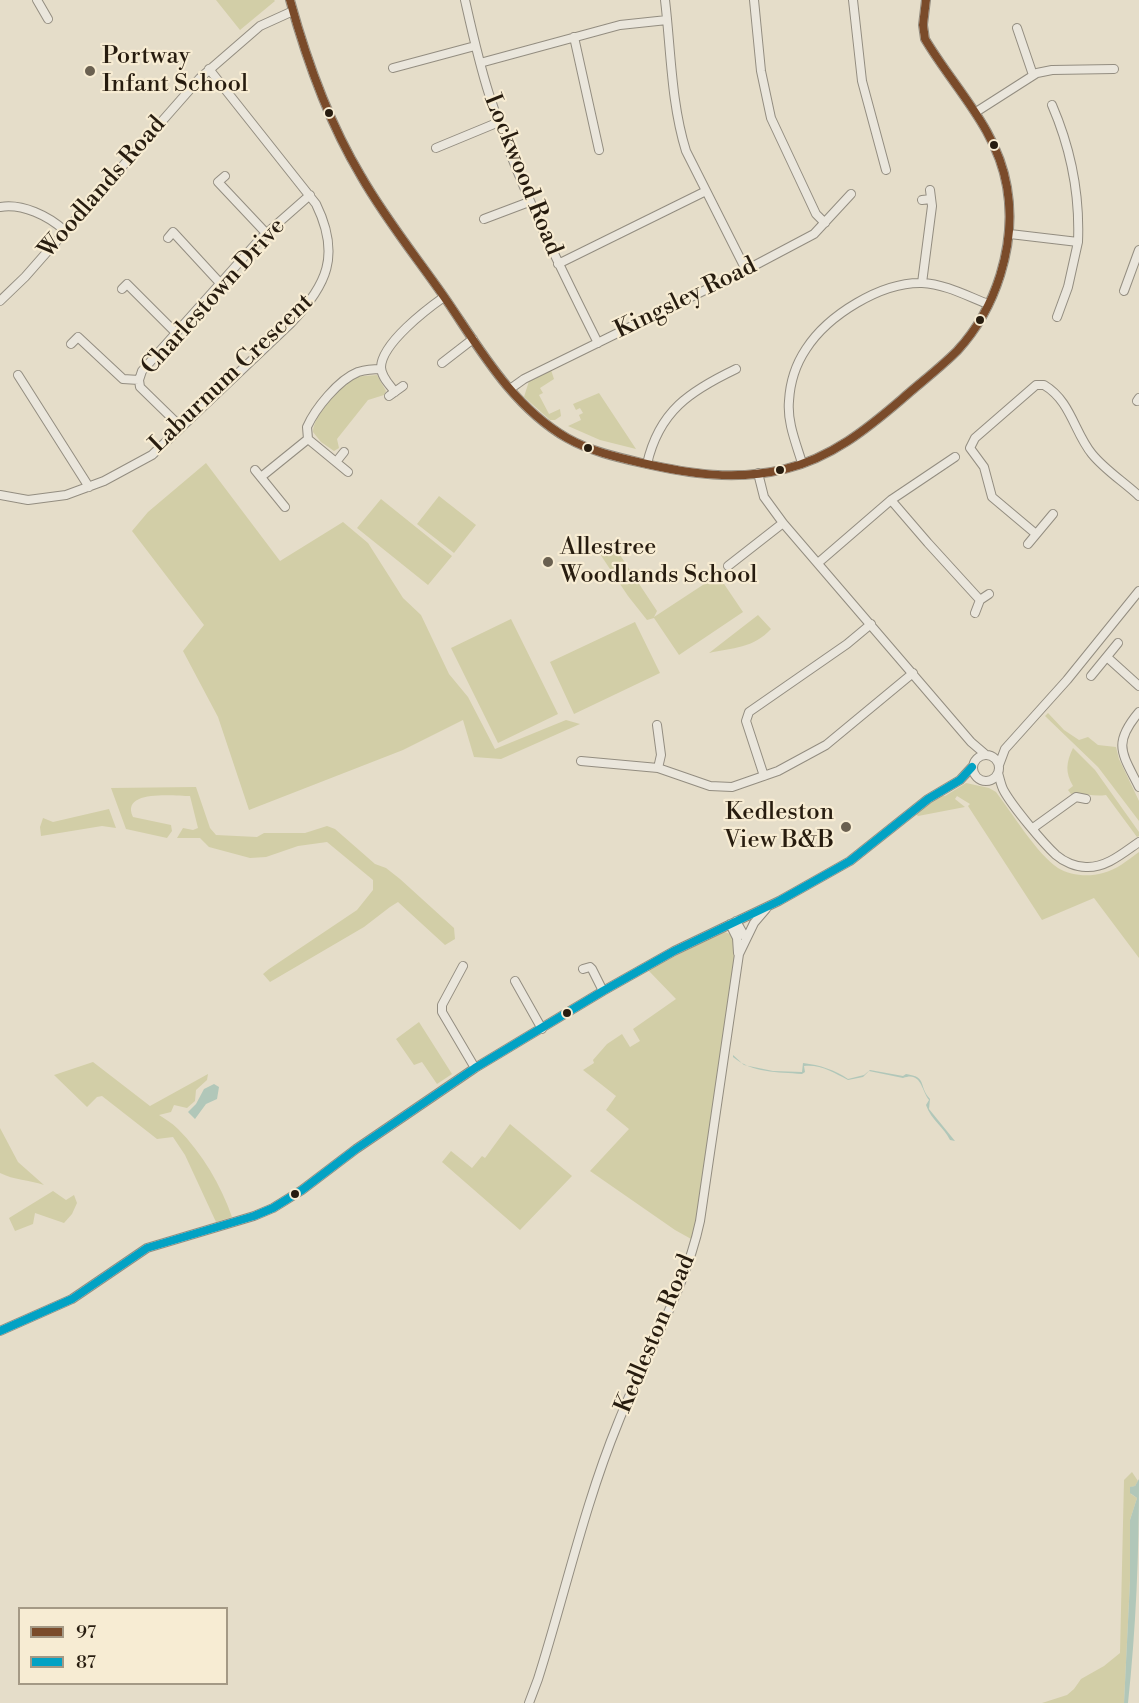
<!DOCTYPE html>
<style>
body{margin:0}
#map{position:relative;width:1139px;height:1703px;overflow:hidden;background:#e5ddc9;font-family:"Libre Bodoni",serif}
canvas{display:block}
.legend{position:absolute;left:18px;top:1607px;width:210px;height:78px;box-sizing:border-box;background:#f7ecd3;border:2px solid #a49985;margin:0;padding:8px 10px;list-style:none;font-size:18px;color:#271c0f}
.legend li{display:flex;align-items:center;gap:12px;height:30px}
.legend b{width:30px;border:2px solid #a49985}
</style>
<div id="map">
<canvas width="1139" height="1703"></canvas>
<ul class="legend">
<li><b style="height:8px;background:#7a4b2a"></b>97</li>
<li><b style="height:8px;background:#02a2c4"></b>87</li>
</ul>
</div>
<script>
const ctx = document.querySelector('canvas').getContext('2d');
ctx.lineJoin = 'round';
function fill(path, color) {
  ctx.fillStyle = color;
  ctx.fill(path, 'evenodd');
}
function stroke(path, color, width, dash) {
  ctx.strokeStyle = color;
  ctx.lineWidth = width;
  ctx.lineCap = dash ? 'butt' : 'round';
  ctx.setLineDash(dash || []);
  ctx.stroke(path);
}
function label(font, color, halo, rows, align = 'center') {
  ctx.font = font + ' "Libre Bodoni",serif';
  ctx.lineWidth = 4.5;
  ctx.setLineDash([]);
  ctx.textBaseline = 'middle';
  ctx.strokeStyle = halo;
  ctx.fillStyle = color;
  for (const [text, x, y, turn = 0] of rows) {
    ctx.save();
    ctx.translate(x, y);
    ctx.rotate((+turn || 0) * Math.PI / 180);
    ctx.textAlign = isNaN(turn) ? turn : align;
    if (halo) ctx.strokeText(text, 0, 0);
    ctx.fillText(text, 0, 0);
    ctx.restore();
  }
}
fill(new Path2D(`
 M216,0H274L275,1L240,30Z
 M551,370L554,379L540,388L543,393L539,395L549,414L560,409L561,416L555,420H550L524,397L529,381Z
 M377,375L386,391L384,395L368,400L337,439L339,448L334,451L321,442L313,432C313,416 340,387 353,379C360,375 369,376 377,375Z
 M599,393L636,449L600,440L568,426L581,420L579,415L583,413L580,408L576,410L573,404Z
 M206,463L280,561L343,522L368,543L403,598L421,615L449,674L468,697L495,749L566,720L580,724L501,759L474,757L463,720L403,750L249,810L218,717L183,651L204,625L132,531L148,512Z
 M439,496L476,525L454,553L417,524Z
 M381,499L452,556L428,585L357,528Z
 M598,551L618,552L657,611L654,617L718,575L743,612L679,655L654,618L647,620L628,596Z
 M758,615L771,629C754,648 732,648 709,653Z
 M511,619L558,714L498,743L451,648Z
 M635,622L660,673L574,714L550,662Z
 M1048,713L1064,730L1079,740L1088,737L1098,745L1116,747L1119,759L1139,801V821L1098,767L1045,716Z
 M1073,748L1095,770L1139,832V836L1137,837L1106,795C1094,797 1084,793 1071,794L1068,790L1073,786C1065,772 1066,763 1073,748Z
 M966,783L989,788L996,792C1012,813 1037,854 1058,868C1071,876 1089,877 1103,873C1116,870 1128,860 1139,852V958L1094,898L1042,920L968,806L970,804L957,796L955,799L965,807L918,816L915,813L940,795L945,796Z
 M196,787L210,828L216,835L257,837L264,833H305L327,826L335,829L375,864L386,868L400,879L454,928L455,939L445,945L398,902L390,907L364,927L270,982L263,974L269,969L357,910L373,890V880L327,842L298,846L266,857L250,858L209,847L200,838H177L183,828L193,830L198,828L190,796C175,796 120,789 133,817L171,825L172,831L167,838L126,829L111,788Z
 M109,809L116,828L102,826L41,836L40,827L43,818L53,822Z
 M724,932C735,934 734,943 736,952L693,1240L675,1230L590,1171L629,1129L606,1110L616,1096L583,1070L594,1063L593,1060L607,1044L622,1034L630,1047L640,1041L633,1029L676,999L648,970L716,935Z
 M419,1022L452,1074L437,1084L422,1062L414,1065L396,1039Z
 M93,1062L150,1106L208,1074L207,1080L196,1090L195,1101L187,1108L174,1105L171,1112L159,1115C165,1119 172,1123 178,1129C202,1153 221,1185 232,1217L216,1222L185,1155L173,1137L157,1139L102,1096L97,1097L87,1107L54,1075Z
 M510,1124L572,1176L520,1230L442,1162L451,1151L472,1168L482,1156L485,1158Z
 M0,1128L18,1162L44,1185C29,1180 14,1180 0,1173Z
 M53,1191L66,1200L74,1195L77,1203L72,1214L64,1223L35,1213L33,1224L15,1231L9,1218Z
 M1132,1472L1138,1481L1135,1486L1131,1487V1494L1137,1498L1130,1520V1581L1124,1703H1042L1067,1695L1074,1689L1081,1679L1104,1666L1120,1653L1124,1480Z`), '#d2cea7');
fill(new Path2D(`
 M733,1055L744,1065L773,1071L802,1072L803,1063C820,1065 835,1070 848,1079L864,1075L870,1070L903,1076L906,1074C928,1077 918,1086 930,1099L929,1109L955,1141L950,1140C944,1127 931,1120 926,1105L929,1100C921,1089 921,1071 903,1078L869,1071L863,1077L848,1080C835,1073 820,1064 804,1066L805,1072L802,1074C778,1072 752,1073 733,1057Z
 M214,1084L219,1087L217,1099L206,1104L195,1119L188,1112L196,1104L204,1089Z
 M1139,1479C1139,1554 1136,1629 1128,1703H1124L1130,1581V1520L1137,1498L1130,1493V1487L1135,1486Z`), '#b1c7b9');
const minor = new Path2D(`
 M37,0L48,19
 M290,0C307,62 328,121 361,176C386,220 418,259 447,301C481,351 513,407 567,438C590,451 616,457 642,463C690,474 736,481 785,469C831,458 867,429 902,399C920,383 940,368 957,351C996,309 1017,244 1007,187C997,128 954,88 925,39L923,25L926,0
 M465,0C472,31 479,63 489,94C517,181 557,261 598,343
 M665,0C671,50 671,103 686,151L746,270
 M754,0L761,71L771,118L816,214L825,223
 M853,0L862,81L886,170
 M1017,28L1033,75
 M574,37L599,150
 M480,63L620,25L667,20
 M393,68L475,46
 M1052,105C1071,149 1080,194 1078,242
 M976,112L1037,73L1052,70L1114,69
 M436,148L499,122
 M225,176L218,182L266,233
 M922,200L931,199
 M0,207C22,203 49,216 65,231
 M484,219L529,202
 M1010,234L1078,242L1068,287L1057,317
 M168,238L173,232L220,283
 M558,264L706,191
 M922,283L932,206L930,190
 M122,289L127,284L176,333
 M1124,291L1139,250
 M0,301L25,277L200,78L260,26L293,11
 M71,344L78,337L123,379L139,380
 M442,363L473,339
 M18,375L89,487
 M510,389L524,379L746,270L814,234L851,194
 M395,392C390,385 381,377 381,367C382,343 427,309 444,297
 M389,396L403,386
 M1137,401L1139,398
 M181,427L140,387L139,380L142,371L260,239L310,195
 M336,462L344,452
 M802,463C796,443 787,422 789,401C790,383 796,364 806,349C828,315 881,282 922,283C945,284 967,296 988,304
 M647,464C659,411 690,391 736,369
 M255,470L285,507
 M348,472L308,439L307,427C315,409 338,380 358,372C365,370 373,369 381,369
 M758,473L764,497L783,523L971,742L985,754
 M261,477L308,439
 M0,495L28,500L66,495L104,481L152,455L291,323C327,285 341,255 316,204L209,69
 M891,500L928,543L980,600L975,613
 M1036,534L992,497L984,467L970,448L975,438L1036,385H1044C1071,401 1074,432 1092,454C1105,470 1124,482 1139,496
 M1028,544L1053,514
 M818,563L891,500L955,457
 M728,566L783,523
 M980,600L989,594
 M1108,658L1139,686
 M1091,676L1118,643
 M1139,712C1112,744 1122,753 1139,787
 M657,725L661,755L658,768
 M973 768a13 13 0 1 1 26 0a13 13 0 1 1-26 0Z
 M581,761L658,768L710,786L732,787L778,771L826,745L913,673
 M999,765L1005,749L1067,680L1139,591
 M998,773C1000,779 1001,786 1004,791C1013,807 1043,843 1056,855C1064,862 1076,867 1086,867C1106,868 1123,853 1139,842
 M764,776L746,721L749,712L847,644L871,624
 M1033,828L1076,797L1086,799
 M736,921L746,939
 M730,924L737,938L738,953
 M463,966L442,1005V1012L475,1068
 M583,969L590,967L592,969L603,991
 M515,981L542,1029
 M0,1331L72,1299L147,1248L254,1216L273,1208L302,1190L356,1149L475,1068L603,991L674,951L779,901L850,861L928,799L960,780L972,767
 M529,1703L538,1679C565,1594 584,1506 618,1423C644,1356 685,1292 700,1221L739,954L754,923L766,909`);
stroke(minor, '#938d80', 10);
stroke(minor, '#eae6dc', 8);
stroke(new Path2D(`
 M290,0C307,62 328,121 361,176C386,220 418,259 447,301C481,351 513,407 567,438C590,451 616,457 642,463C690,474 736,481 785,469C831,458 867,429 902,399C920,383 940,368 957,351C996,309 1017,244 1007,187C997,128 954,88 925,39L923,25L926,0`), '#7a4b2a', 8);
stroke(new Path2D(`
 M0,1331L72,1299L147,1248L254,1216L273,1208L302,1190L356,1149L475,1068L603,991L674,951L779,901L850,861L928,799L960,780L972,767`), '#02a2c4', 8);
for (const [x, y, r, color] of [
 [90,71,6,"#6a6050"],
 [329,113,5,"#271c0f"],
 [994,145,5,"#271c0f"],
 [980,320,5,"#271c0f"],
 [588,448,5,"#271c0f"],
 [780,470,5,"#271c0f"],
 [548,562,6,"#6a6050"],
 [846,827,6,"#6a6050"],
 [567,1013,5,"#271c0f"],
 [295,1194,5,"#271c0f"]
]) {
  const dot = new Path2D();
  dot.arc(x, y, r, 0, 2 * Math.PI);
  ctx.fillStyle = color;
  ctx.fill(dot);
  stroke(dot, '#f7ecd3', 2);
}
label('24px', '#271c0f', '#f7ecd3', [
 ["Portway",102,57],
 ["Infant School",102,85],
 ["Allestree",560,548],
 ["Woodlands School",560,576],
 ["Kedleston",834,813,"right"],
 ["View B&B",834,841,"right"]
], 'left');
label('24px', '#271c0f', '#f7ecd3', [
 ["Lockwood Road",522,175,68],
 ["Woodlands Road",103,188,-49],
 ["Charlestown Drive",214,297,-48],
 ["Kingsley Road",686,299,-26],
 ["Laburnum Crescent",232,374,-44],
 ["Kedleston Road",656,1334,-67]
]);
</script>
